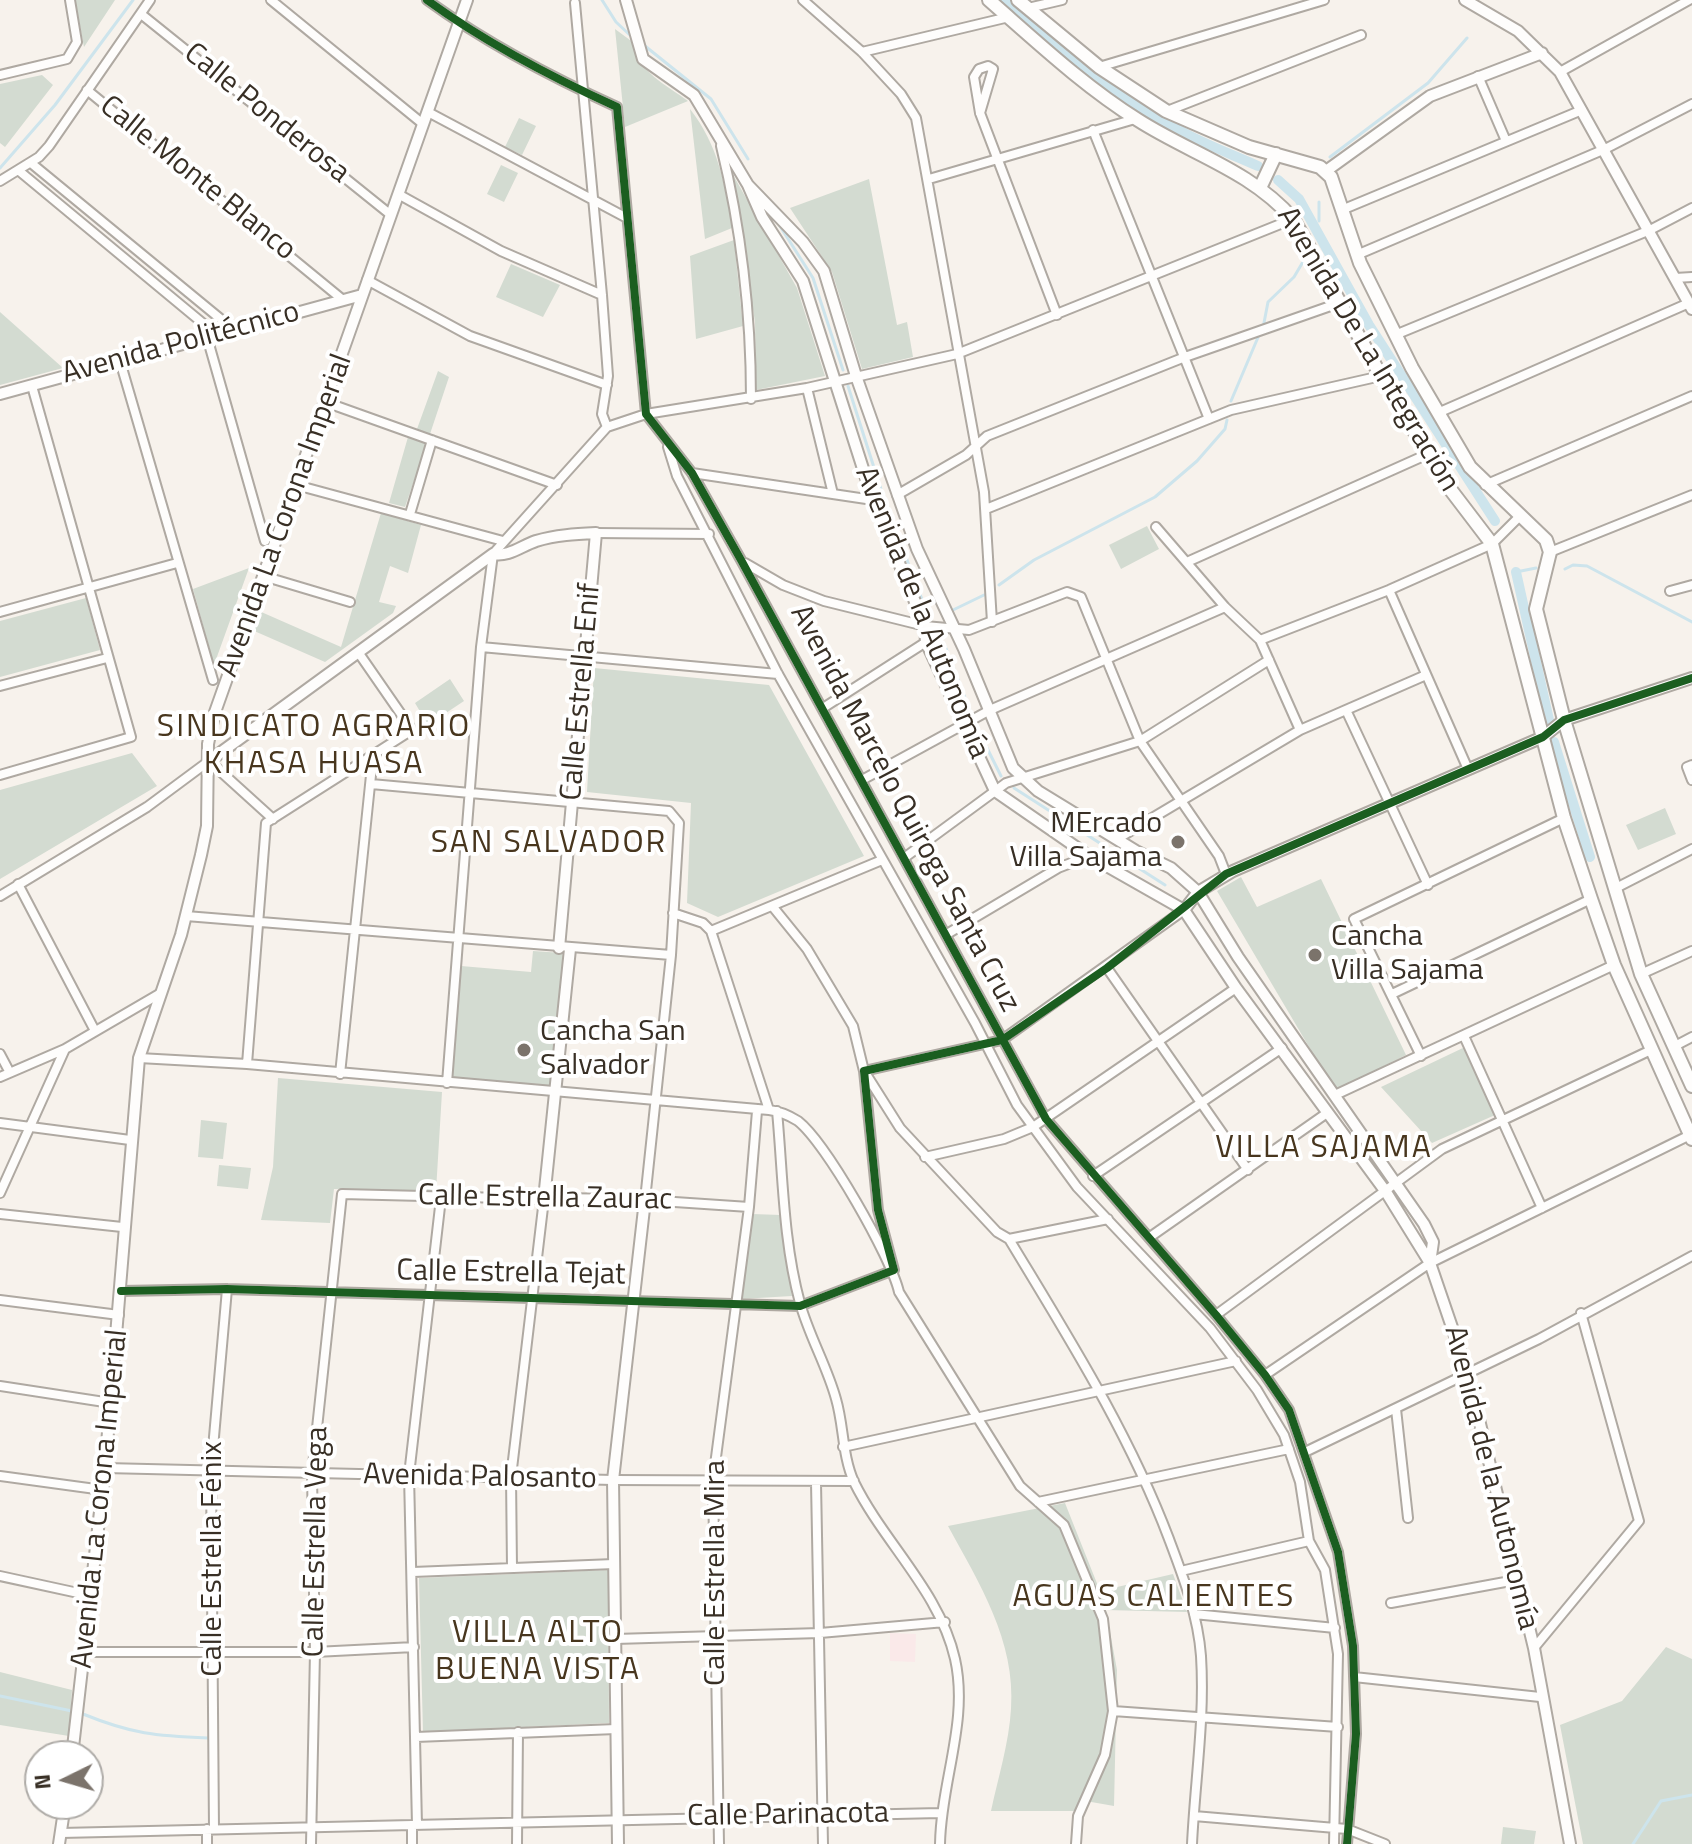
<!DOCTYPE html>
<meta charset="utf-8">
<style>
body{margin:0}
#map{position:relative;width:1692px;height:1844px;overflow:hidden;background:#f7f2ec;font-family:"Titillium Web",sans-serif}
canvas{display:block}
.north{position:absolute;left:24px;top:1740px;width:80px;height:80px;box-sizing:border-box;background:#fff;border:2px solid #afaca8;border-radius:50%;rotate:265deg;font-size:22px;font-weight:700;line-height:32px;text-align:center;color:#382f25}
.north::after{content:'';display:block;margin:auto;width:28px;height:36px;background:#7b736b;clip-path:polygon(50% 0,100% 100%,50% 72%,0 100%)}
</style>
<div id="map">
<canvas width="1692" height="1844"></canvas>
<div class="north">N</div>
</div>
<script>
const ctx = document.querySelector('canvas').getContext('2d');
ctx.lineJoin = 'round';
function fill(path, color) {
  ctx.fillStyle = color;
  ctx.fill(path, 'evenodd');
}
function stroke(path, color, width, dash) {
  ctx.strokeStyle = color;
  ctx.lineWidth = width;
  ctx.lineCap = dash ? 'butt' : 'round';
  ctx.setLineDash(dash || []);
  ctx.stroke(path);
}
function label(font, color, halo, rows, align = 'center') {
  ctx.font = font + ' "Titillium Web",sans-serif';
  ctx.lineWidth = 8;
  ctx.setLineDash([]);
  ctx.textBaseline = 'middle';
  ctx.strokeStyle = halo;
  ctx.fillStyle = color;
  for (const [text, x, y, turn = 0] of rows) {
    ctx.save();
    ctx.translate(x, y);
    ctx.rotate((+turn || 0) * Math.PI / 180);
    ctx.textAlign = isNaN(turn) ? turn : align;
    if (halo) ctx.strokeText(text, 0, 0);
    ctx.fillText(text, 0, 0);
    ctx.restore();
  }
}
fill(new Path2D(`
 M890,1633L916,1634L915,1662L890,1661Z`), '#fae9e9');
fill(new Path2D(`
 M75,0H115L84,47Z
 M615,29L634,43C636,71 668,86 688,101L625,127Z
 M42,75L53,85L5,147L0,143V84Z
 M690,109C718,145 725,183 732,228L705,239Z
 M519,118L536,126L522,155L505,147Z
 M501,165L518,173L504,202L487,194Z
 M732,173L797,288L825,376L756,390L755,322Z
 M869,179L897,325L907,322L913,357L862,369L832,272L790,208Z
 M734,240L743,326L696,339L690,256Z
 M511,264L560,285L543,317L496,297Z
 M0,312L63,368L0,385Z
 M438,371L449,377L430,434L417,429Z
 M408,437L427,443L405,507L389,503Z
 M381,513L421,525L408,573L390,566L379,602L396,606L393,613L325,662L252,630L259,611L341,647Z
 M1147,526L1159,549L1121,569L1109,545Z
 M249,568L214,665L193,589Z
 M86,598L100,650L0,677V621Z
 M594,668L769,685L864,856L718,917L687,903L691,803L587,792Z
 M450,679L464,701L428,725L415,703Z
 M132,753L157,786L0,879V790Z
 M1665,808L1676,834L1638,850L1626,825Z
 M1241,877L1257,907L1321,879L1406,1055L1335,1091L1217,891Z
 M533,951L563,953L552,1086L452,1077L461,966L531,972Z
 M1465,1047L1495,1115L1432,1143L1381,1087Z
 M278,1078L442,1092L436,1191L334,1189L330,1223L261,1220L273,1167Z
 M201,1120L227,1123L223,1159L198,1157Z
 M219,1165L251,1168L248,1189L217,1186Z
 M752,1214L781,1215L792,1296L741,1299Z
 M1065,1503L1100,1591L1173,1574L1187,1612L1106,1610L1117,1670L1114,1806L1080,1800L1075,1811H991C998,1778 1009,1743 1011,1709C1016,1641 979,1583 948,1526Z
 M608,1570L609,1723L423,1732L419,1578Z
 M1666,1647L1692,1659V1844H1583L1560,1725L1622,1701Z
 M0,1672L72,1690L69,1736L0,1725Z
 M1503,1827L1536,1831L1534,1844H1501Z`), '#d3dbd1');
stroke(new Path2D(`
 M602,0L616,22L632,37
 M645,46L711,99L748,159
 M1330,157L1428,83L1467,38
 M0,168L55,105L133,0
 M1319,221V202
 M778,223L813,278L843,370
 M1263,328L1268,302L1294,277L1307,255
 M848,386L885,502L929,618
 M1231,401L1259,335
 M1565,569L1573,565L1587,566L1692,622
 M1516,572L1536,568
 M999,585L1034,560L1155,497L1197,461L1225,429L1227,420
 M953,610L984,595
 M945,646L970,711
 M977,728L1001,776
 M1014,788L1165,885
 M0,1696L72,1711
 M83,1714C132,1734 156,1736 208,1738
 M1633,1844L1661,1801L1692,1795`), '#cde4ec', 3);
stroke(new Path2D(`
 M1006,0C1060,47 1114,97 1179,130C1204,144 1231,154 1258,166
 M1278,180L1299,199L1369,325L1495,521
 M1516,572L1551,729
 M1554,742L1590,857`), '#cde4ec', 10);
const minor = new Path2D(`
 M271,0L423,124
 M427,0C486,43 551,77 617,107L646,414L692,473L741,560L1046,1119L1216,1315L1265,1375L1289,1410L1338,1552L1353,1646L1356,1734L1347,1844
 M803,0L862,52L901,94L916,118L984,492L992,622
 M575,3L602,295L608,376L602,414L607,427
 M1028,8L1062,0
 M141,14L391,215
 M862,52L1009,17
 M1099,67L1324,0
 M1560,72L1689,0
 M0,75L67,59L77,42L70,0
 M1478,76L1506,141
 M87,90L343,300
 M1167,111L1361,35
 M428,112L627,218
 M980,113L993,69L988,66L979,69L974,77L980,113L1057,315
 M1093,130L1209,419
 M721,146C741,228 751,315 751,399
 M31,163L234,330
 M18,170L217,335
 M929,179L1135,119
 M0,181L39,157L49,146L150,0
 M398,194L501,251L602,295
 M1344,209L1582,110
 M1359,254L1605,149L1692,104
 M1675,278L1692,277
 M367,280L470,336L607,385
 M1395,335L1650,230L1692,208
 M207,337L265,541
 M120,361L213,680
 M807,388L833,494
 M325,402L557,485
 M1440,412L1689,303
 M668,447L677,476L778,674L975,1023L1017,1105L1077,1187L1210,1328L1257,1390L1284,1435L1300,1482L1309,1541L1325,1570L1338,1654L1334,1844
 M692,473L873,500
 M296,485L503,541
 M1485,485L1692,396
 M897,495L966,455L987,436L1185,357L1342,302
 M986,509L1231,410L1381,376
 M410,514L432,440
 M1156,527L1225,607L1260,640L1389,590L1492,544L1520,516
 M596,533L709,534
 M1550,552L1692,495
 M1187,562L1428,454
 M745,563L783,585L824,601L925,626L969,630L1067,592L1081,597L1140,741L1219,856L1226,874
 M263,576L350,602
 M1389,590L1467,767
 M1670,591L1692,585
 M0,612L177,563
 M1260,640L1300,730
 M481,647L778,674
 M0,686L107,658
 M823,708L926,642
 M1346,710L1428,885
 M1692,765L1687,767L1692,780
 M0,775L131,737L32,386
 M862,780L990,710L1225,607
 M371,784L669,811L679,823L671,955L645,1200L749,1207
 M1117,839L1300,730L1426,675
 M904,858L1006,783L1140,741L1269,660
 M18,884L94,1029
 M1614,889L1692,849
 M0,896L147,807L209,761L273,819
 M773,907L807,949L853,1026L864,1071L900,1128L997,1232L1009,1239C1068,1337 1128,1431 1169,1539C1183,1576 1198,1615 1201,1656C1205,1719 1195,1781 1192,1844
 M673,913L703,923L711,931L769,1110
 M186,916L671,955
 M711,931L882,860
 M947,934L1058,868L1089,856
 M1107,968L1248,1170
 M1641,974L1692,951
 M1392,994L1591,899
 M1464,1036L1542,1208
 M1673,1047L1692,1037
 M0,1054L9,1071
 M1421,1056L1354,919L1564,818
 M139,1058L247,1064L769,1110C778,1111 790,1116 798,1121C826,1143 891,1257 899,1292L1020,1486L1064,1525L1103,1619L1113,1711L1105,1755L1078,1816L1076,1844
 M247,1064L266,823L412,730L358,652
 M340,1074L373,756
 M0,1077L65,1049
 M447,1083L481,647L493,554L607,427L646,414L807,388L957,354L1293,219
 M1335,1095L1614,965
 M777,1111C783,1175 783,1241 800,1303C809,1336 827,1366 836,1399C844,1426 842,1455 854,1482C884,1543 940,1592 955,1659C969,1721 941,1781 940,1844
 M0,1123L130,1140
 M925,1157L1004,1139L1033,1127L1236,988
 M1093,1176L1282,1048
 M0,1193L65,1049L161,993
 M0,1214L122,1227
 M1150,1237L1327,1113
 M1009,1239L1108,1219
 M121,1291L227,1289L800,1306L894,1270L878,1210L864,1071L1002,1040L1184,910
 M0,1300L119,1315
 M1216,1315L1442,1149L1651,1050
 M1265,1375L1430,1263L1692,1134
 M0,1386L111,1403
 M1396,1409L1408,1518
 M843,1447L1236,1361
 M1305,1452L1539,1339L1692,1256
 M105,1468L613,1480L854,1481
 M0,1476L103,1490
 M816,1483L823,1844
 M1038,1502L1289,1449
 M1181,1571L1309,1541
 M413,1572L614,1564
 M0,1576L92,1596
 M1391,1603L1516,1580
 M1194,1614L1335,1628
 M615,1639L820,1633L945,1622
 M1534,1648L1639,1521L1581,1313
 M86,1652H315L414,1647
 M1354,1677L1540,1697
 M1113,1711L1338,1727
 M416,1737L616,1729
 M1194,1816L1347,1829L1385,1844
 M412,1825V1844
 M417,1825L409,1475L441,1198
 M207,1829V1844
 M214,1829L211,1471L227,1289
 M61,1833L940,1813
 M311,1844L315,1652L312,1475L342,1194L544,1199L511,1477L512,1568
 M517,1844L518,1732
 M719,1844L713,1480L749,1207L757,1111`);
const tertiary = new Path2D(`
 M626,0L643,59L694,95L748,185L803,242L824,271L856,376L917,549L964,649L1013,768L1038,791L1136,851L1171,868L1198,892L1238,957L1424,1224L1433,1242L1430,1263
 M1465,0L1518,31L1560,72L1692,309
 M1326,171L1430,96L1542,53
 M748,185L762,217L803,281L873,500L925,626L926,642L995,791L1089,856L1184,910L1236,988L1386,1192L1430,1263L1468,1374L1534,1648L1570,1844
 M0,394L362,295
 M209,761L493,554C509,557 521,546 536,541C556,535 576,534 596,533L559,948
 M1184,910L1198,892L1233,871L1543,737L1564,720L1692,678
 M570,949L544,1199L645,1200L613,1480L618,1844
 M72,1756L105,1468L139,1058L181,935L201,855L207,826L208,744L214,715L467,0
 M59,1844L65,1804`);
const secondary = new Path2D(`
 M989,0C1037,42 1085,87 1138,120C1191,154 1250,170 1293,219L1381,376L1447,485L1492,544L1564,818L1591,899L1614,965L1692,1139
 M1018,0L1099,67L1166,111L1249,147L1320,167L1331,177L1360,263L1412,368L1470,467L1546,540L1550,552L1536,609L1564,720L1641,974L1692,1086
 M1260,188L1276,154`);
stroke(minor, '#afa9a2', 12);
stroke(tertiary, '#afa9a2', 14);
stroke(secondary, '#afa9a2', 16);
stroke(minor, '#fefdfc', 8);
stroke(tertiary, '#fefdfc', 10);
stroke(secondary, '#fefdfc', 12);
stroke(new Path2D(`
 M427,0C486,43 551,77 617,107L646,414L692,473L741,560L1046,1119L1216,1315L1265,1375L1289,1410L1338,1552L1353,1646L1356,1734L1347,1844
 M121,1291L227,1289L800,1306L894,1270L878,1210L864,1071L1002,1040L1107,968L1226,874L1543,737L1564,720L1692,678`), '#1b5e20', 8);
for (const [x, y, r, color] of [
 [1178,842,8,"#7b736b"],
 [1315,955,8,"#7b736b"],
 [524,1050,8,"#7b736b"]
]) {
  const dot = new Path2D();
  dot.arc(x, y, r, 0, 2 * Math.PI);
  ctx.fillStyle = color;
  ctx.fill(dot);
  stroke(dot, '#fff', 3);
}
label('30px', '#382f25', '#fff', [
 ["Calle Ponderosa",266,114,39],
 ["Calle Monte Blanco",197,179,39],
 ["Avenida Politécnico",181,344,-15],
 ["Avenida De La Integración",1367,350,59],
 ["Avenida La Corona Imperial",286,516,-70],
 ["Avenida de la Autonomía",921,613,68],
 ["Calle Estrella Enif",582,692,-85],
 ["Avenida Marcelo Quiroga Santa Cruz",904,809,62],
 ["Calle Estrella Zaurac",545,1199,1],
 ["Calle Estrella Tejat",511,1274,1],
 ["Avenida Palosanto",480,1478,1],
 ["Avenida de la Autonomía",1490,1478,76],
 ["Avenida La Corona Imperial",101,1499,-84],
 ["Calle Estrella Vega",317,1542,-89],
 ["Calle Estrella Fénix",214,1559,-90],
 ["Calle Estrella Mira",717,1573,-90],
 ["Calle Parinacota",788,1816,-1]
]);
label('30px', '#382f25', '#fff', [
 ["MErcado",1162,825,"right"],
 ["Villa Sajama",1162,859,"right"],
 ["Cancha",1331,938],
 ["Villa Sajama",1331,972],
 ["Cancha San",540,1033],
 ["Salvador",540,1067]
], 'left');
ctx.letterSpacing = '2px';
label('32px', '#48361e', '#fff', [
 ["SINDICATO AGRARIO",314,728],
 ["KHASA HUASA",314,765],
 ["SAN SALVADOR",549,844],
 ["VILLA SAJAMA",1324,1149],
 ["AGUAS CALIENTES",1154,1598],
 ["VILLA ALTO",538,1634],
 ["BUENA VISTA",538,1671]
]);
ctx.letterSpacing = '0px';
</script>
